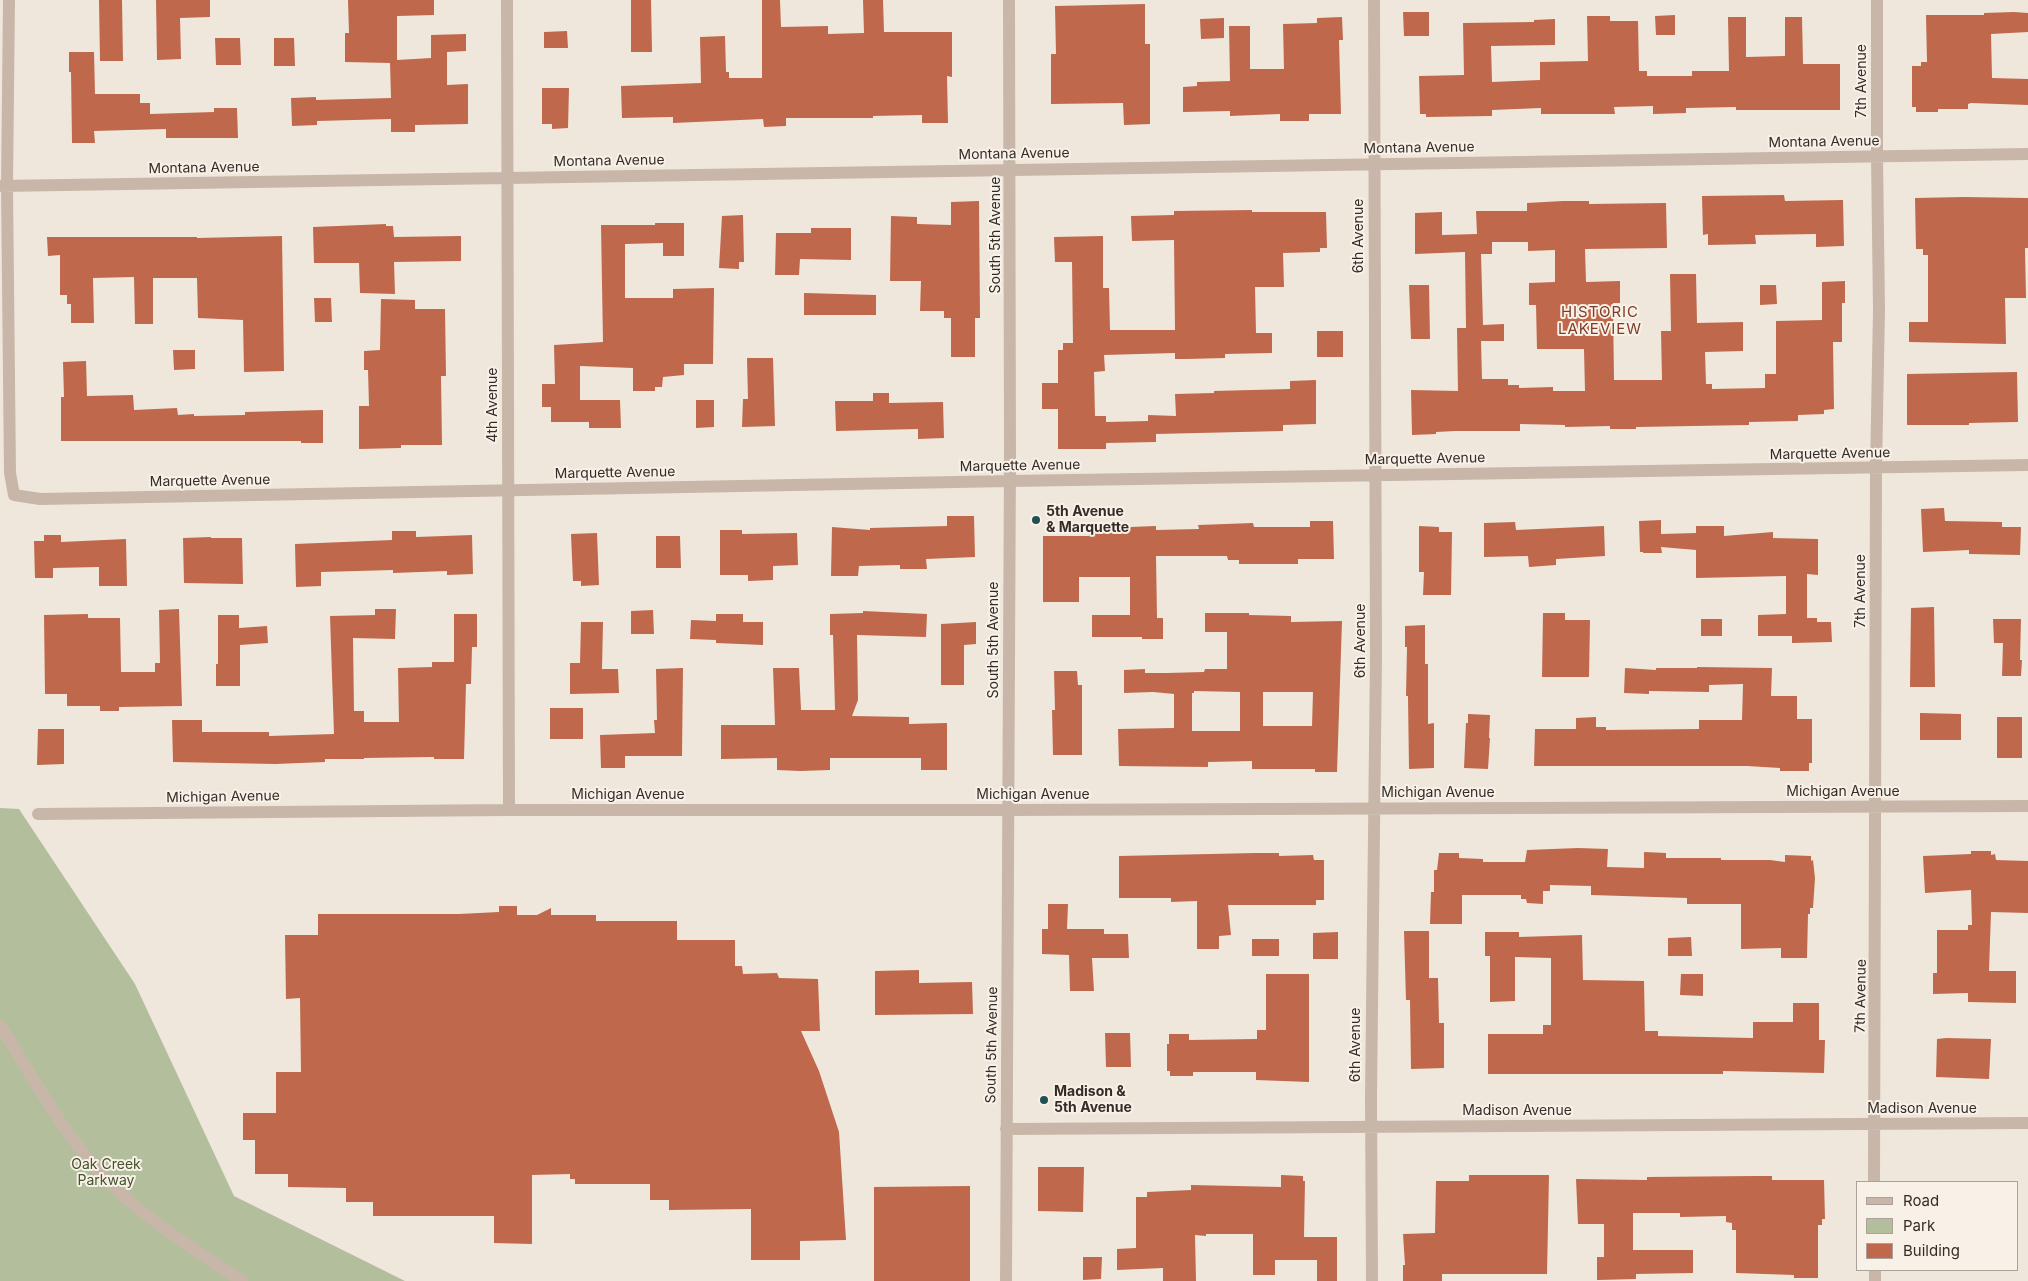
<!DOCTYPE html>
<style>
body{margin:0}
#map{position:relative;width:2028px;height:1281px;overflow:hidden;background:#f0e7dc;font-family:Inter,sans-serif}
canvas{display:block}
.legend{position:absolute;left:1856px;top:1181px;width:162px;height:90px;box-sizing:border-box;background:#f8f1e8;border:1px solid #aaa29b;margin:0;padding:6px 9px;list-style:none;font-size:15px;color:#352c28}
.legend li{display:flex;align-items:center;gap:10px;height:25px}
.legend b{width:25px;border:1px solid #aaa29b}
</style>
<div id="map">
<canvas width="2028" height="1281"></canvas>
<ul class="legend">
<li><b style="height:6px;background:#c8b7a8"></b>Road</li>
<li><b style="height:14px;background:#b3bf9c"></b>Park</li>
<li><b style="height:14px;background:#bf684b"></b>Building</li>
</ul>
</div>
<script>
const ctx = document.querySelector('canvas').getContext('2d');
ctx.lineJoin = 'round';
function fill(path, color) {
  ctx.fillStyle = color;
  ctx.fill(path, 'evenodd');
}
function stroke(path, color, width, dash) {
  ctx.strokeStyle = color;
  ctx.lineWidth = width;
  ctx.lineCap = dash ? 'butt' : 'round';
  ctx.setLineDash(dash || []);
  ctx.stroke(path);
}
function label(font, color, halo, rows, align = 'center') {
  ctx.font = font + ' Inter,sans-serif';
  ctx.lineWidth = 4;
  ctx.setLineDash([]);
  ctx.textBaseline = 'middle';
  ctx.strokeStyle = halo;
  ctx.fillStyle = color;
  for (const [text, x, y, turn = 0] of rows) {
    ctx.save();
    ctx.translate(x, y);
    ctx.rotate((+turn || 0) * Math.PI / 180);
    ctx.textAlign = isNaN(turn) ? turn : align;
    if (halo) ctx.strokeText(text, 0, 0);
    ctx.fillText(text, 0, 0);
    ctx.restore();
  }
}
fill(new Path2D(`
 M0,808L19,809L135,984L234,1196L405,1281H0Z`), '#b3bf9c');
fill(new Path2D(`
 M99,0H122L123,61H100Z
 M156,0H210V17L180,18L181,59L157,60Z
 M348,0H434V15L397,16V60L431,58V35L466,34V51L447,52V85L468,84V124L415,125V132H391V119L317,121V125L292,126L291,98L316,97V100L391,98L390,63L345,62V33H349Z
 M631,0H651L652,52H631Z
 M762,0H780L781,27L828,26V34L864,33L863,0H883L884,32H952V77L947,76L948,123H922V115L873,116V118H786V126L764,127L763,119L673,123V117L622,118L621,86L701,83L700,37L725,36L726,72H729V78H762Z
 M1145,4V44H1150V124L1124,125L1123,103L1051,104V54H1056L1055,6Z
 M1403,12H1429V36H1404Z
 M2014,12L2028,13V32L1991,34L1992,78L2028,79V105L1971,103L1968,104V109H1938V112H1916V107H1912V66H1921V62H1927L1926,15H1984V13Z
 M1675,15V35H1656L1655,16Z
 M1587,16H1610V21H1638L1639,71H1647V76H1692V71H1729L1728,17H1746V57L1785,56V17H1802L1803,64H1840V110H1736V107L1686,108V113L1653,114V106L1614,107L1615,114H1541V108L1492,110V116L1426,117V114H1420L1419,76L1464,75L1463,23L1534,22V20L1555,19V45L1491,46L1492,82L1540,80V62L1588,61Z
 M1342,17L1343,40H1339L1341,114H1309V121H1280V114L1230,116V111L1183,112V87L1197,86V82L1230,81L1229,26H1250V69H1284L1283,24L1317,23V18Z
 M1224,18V38L1201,39L1200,19Z
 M567,31L568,48H544V32Z
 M215,38H240L241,65H216Z
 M274,38H294L295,66H274Z
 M69,52H94L95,94H140V103H150V114L214,112V108H237L238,138H166V129L94,131L95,143H72L71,72H69Z
 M542,88H569L568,128L552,129V124H542Z
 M1784,195L1785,201L1843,200L1844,246L1816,247V234L1755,235L1756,244L1708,245V234L1703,235L1702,196Z
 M1964,197L2028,198V248H2025L2026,298H2005L2006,344L1909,342V322H1928V255H1923V249H1916L1915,198Z
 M979,201L980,318H975V357H951V318H944V311H920L921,281H890L891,216L917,217V224L951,225V202Z
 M1563,201H1589V204L1666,203L1667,248L1585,249L1586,282L1620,281V303H1613L1614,380H1662L1661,331H1671L1670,274H1696L1697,323L1743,322V351L1705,352L1706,384H1712V389L1765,388V374H1776V321L1822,320V282L1845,281V303H1842V342H1833L1834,409L1824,410V414L1798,415V421L1749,422V425L1636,427V429H1610V426L1565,427V425L1520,424V431H1455L1436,432V434L1412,435L1411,390L1458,391L1457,328H1466L1465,252L1415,254V213L1442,212V235L1477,234L1476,211H1527V203ZM1492,242H1528V251L1555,250V282L1529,283V305H1536L1537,349H1584L1585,391H1553V387L1519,388V385H1508V379H1482L1481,341H1504V324L1483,325L1481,254H1492Z
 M1252,210V212H1326L1327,248H1320V252L1283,253L1284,287H1255L1256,333H1272V353L1225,354V358L1187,359H1175V353L1104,355L1105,371L1094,372L1095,416H1106V422L1148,421V415L1176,416L1175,394L1214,393V391L1290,389V381L1316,380V424L1283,425V431L1156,434V442L1106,443V449H1058V409H1042V383H1058V350H1063V343H1073L1072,262H1055L1054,237L1103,236V288H1109L1110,330H1175L1174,240L1132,241L1131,216L1174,215V211Z
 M743,215L744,262H739V269L719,268L722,216Z
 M655,223H684V256H663V243L625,244V298H673V289L714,288L713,364H684V375L663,377L662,387H655V391H633V368L580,366V400H620L621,428H589V422H551V407H542V384H555L554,345L603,342L601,225H655Z
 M386,224V226H393L394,237L461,236V261L394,262L395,294L360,293L359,263H314L313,227Z
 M811,228H851V260L800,259L799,275H775L776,233H811Z
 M282,236L284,371L244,372L243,320L198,318L197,278H153V324H135L134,277L93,278L94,323H71V304H67V295H60V255L48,256L47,237H197V238Z
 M1409,285H1429L1430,339H1411Z
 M1760,285H1776L1777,304L1760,305Z
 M804,293L876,295V315H804Z
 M314,298H331L332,322H315Z
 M381,299L415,300V309H445L446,376H441L442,445H401V448L359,449V406H369L368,370H364V351L380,350Z
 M1317,331H1343V357H1317Z
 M173,350H195V369L174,370Z
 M747,358H773L775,426L742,427L743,399H748Z
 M86,361L87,396L133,395L134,410L177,408L178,415L194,414V416L245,415V412L323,410V443H301V441H61V397H64L63,362Z
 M2017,372L2018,422L1969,423V425H1907V374Z
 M873,393H889V403L943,402L944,438L918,439V429L836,431L835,401H873Z
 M696,400H714V427L696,428Z
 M1944,508L1945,521L2002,522V527H2021L2020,555L1969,554V550L1923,552L1921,509Z
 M947,516H974L975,557L926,559L927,569H900V565L859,566L858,576H831L832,527L870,530V528L947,526Z
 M1661,520V534L1696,533V526H1724V536L1773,532V538L1818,539V575L1807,574V618H1817V622H1831L1832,642L1792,643V636H1758V615L1786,614V576L1696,578V550L1661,547L1662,553H1643V552H1640L1639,521Z
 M1310,521H1333L1334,559H1298V564H1239V560H1228L1227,556H1156L1157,618H1163V639H1142V637H1092V615H1130V577H1079V602H1043V536H1089V530L1130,531V527L1156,526V530L1199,529L1198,525L1253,523L1254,527H1310Z
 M1515,522L1516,530L1604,526L1605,556L1556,559V565L1529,567L1528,556L1484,557V523Z
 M1419,526L1439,527V532H1452L1451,595H1423L1424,572H1419Z
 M720,530H742V534L797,533L798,565L773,566V580L748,581V575H720Z
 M392,531H416V537L472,535L473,574L447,575V571L393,573V570L321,572V586L296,587L295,544L392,540Z
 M597,533L599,585L581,586V581H573L571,534Z
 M44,535H61V542L126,539L127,586H99V567L53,568V578H35L34,541H44Z
 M656,536H680L681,568H656Z
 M211,537V538H242L243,584L184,583L183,538Z
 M1934,607L1935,687H1910L1911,608Z
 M179,609L182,706L119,707V711H100V706H67V694H45L44,615L88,614V618H120L121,672H155V663H160L159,610Z
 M375,609H396L395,639L353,638L354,711H364V722H399L398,668L432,667V662H454V614H477V647H472L471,684H466L464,759H434V757L364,758V759H325V762L275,764L173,762L172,720H202V732H269V736L334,734L330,616L375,615Z
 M653,610L654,634H631V611Z
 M863,611L927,614L926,637L857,635L858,700L852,716L909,717V724L947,723V770H921V758H830V770L800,771L777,770V758L721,759V725H775L773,668H799L801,710H835L833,635H830V614L863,613Z
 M1205,613H1249V615L1291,616V622L1342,621L1337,772H1315V769H1252V761L1208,762V767L1119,766L1118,729L1174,728V694L1153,692L1124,693V670L1145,669V673H1167L1204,672L1205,669H1227V632H1205ZM1194,691L1240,692V731H1192V693H1194ZM1263,692H1313L1312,726H1263Z
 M1543,613H1565V620H1590L1589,677H1542Z
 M716,614H743V622H763V645L716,643V640L690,639L691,620L716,621Z
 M218,615H239V628L267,626L268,643L240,645V686H216V664H218Z
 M1701,619H1722V636H1701Z
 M1993,619H2021L2020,660H2022L2021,676H2002L2003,643H1994Z
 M581,622H603L602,669H618L619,693L570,694V663H580Z
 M976,622V644L964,645V685H941V624Z
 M1425,625V664H1428V724L1434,723V768L1409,769L1408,696H1406L1407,647H1405V626Z
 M1697,667L1772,668L1771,696H1797V719H1812V763H1809V771H1780V768L1747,766H1534L1535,729H1576V718L1596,717V727H1606V730L1699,729V720H1742L1743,684L1709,685V692L1649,691V694L1624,693L1625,668L1656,670V668H1697Z
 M683,668L682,756H625V768H601L600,735L655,733L654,720H657L656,669Z
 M1054,671H1077L1078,685H1082V755H1053L1052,710H1055Z
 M550,708H583V739H550Z
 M1920,713L1961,714V740H1920Z
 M1468,714L1490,715L1489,738H1490L1488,769L1464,768L1466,723H1468Z
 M1997,717H2022V758H1997Z
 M38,729H64V764L37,765Z
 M1578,848L1608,849L1607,867L1644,868V852L1666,853V858H1721V860H1770L1785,862V855L1811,856V861L1813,860L1815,878L1813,908H1810V914H1808L1807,958H1781V948L1741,949V904H1687V898L1591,895V886L1550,885V891H1543V904L1527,903L1526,899H1521V895H1462V924H1430L1431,892H1434V870H1437L1439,853H1459V858L1483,859V862H1525L1527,850Z
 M1971,851H1991V855L1995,854L1996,860L2028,861V913L1991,912L1989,971H2016V1003L1968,1002V993L1933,994V973H1937V930H1968V925H1972L1971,890L1925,893L1923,856L1971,854Z
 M1256,853H1279V856L1313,855L1314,860H1324V900H1316V905H1228L1231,935L1219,936V949H1197V901L1171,902V898H1119V856Z
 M1048,904H1068L1067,929H1104V934H1128L1129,958H1092L1094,991H1070L1069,955L1042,954V929H1048Z
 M499,906H517V915H537L551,908V915H596V921H677V940H735V966H742L743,974L777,973L779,978L818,979L820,1031H801L819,1071L839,1132L846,1240L800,1241V1260H751V1209L669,1210V1200H650V1184H575V1179H570V1174L532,1175V1244L494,1243V1216H373V1202H346V1188L288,1187V1174H255V1140H243V1113H276V1072H301L300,998L286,999L285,935H318V914H459L499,912Z
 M1404,931H1429V978H1438L1439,1023H1444V1068L1411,1069L1410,1000H1406Z
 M1338,932V959H1313V933Z
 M1485,932H1519V937L1582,935L1583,980L1644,981L1645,1031H1658V1036L1753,1038V1022H1793V1003H1819V1040H1825L1824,1073L1723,1071V1074H1488V1034H1543V1025H1551V958L1515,957V1001L1490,1002V956H1485Z
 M1691,937L1692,956H1668V938Z
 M1252,939H1279V956H1252Z
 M919,970V983L972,982L973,1014L875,1015V971Z
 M1266,974H1309V1082L1256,1080V1072H1193V1076H1170V1071H1167V1044H1169V1034H1189V1040L1257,1039V1030H1266Z
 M1681,974H1703V996L1680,995Z
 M1105,1033H1130L1131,1067H1106Z
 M1946,1038L1991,1039L1989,1079L1936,1077L1937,1039Z
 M1038,1167H1084L1083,1212L1038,1211Z
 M1281,1175L1303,1176V1181H1305L1304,1237H1337V1281H1317V1260H1275V1275H1253V1234H1206V1236L1195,1235L1196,1281H1163V1268L1117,1270V1249L1136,1248V1197H1147V1192L1191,1190V1185L1281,1187Z
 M1469,1175H1549L1547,1274H1442V1281H1403V1265H1405L1403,1234L1435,1233L1436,1181H1469Z
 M1756,1176H1772V1180H1824L1825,1219H1822V1225H1818V1278H1794V1275L1736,1273V1230H1732V1223L1726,1222V1216L1680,1217V1213H1633V1250H1693V1273L1636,1274V1279L1597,1280V1257H1604V1224H1578L1576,1179L1647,1180V1177Z
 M970,1186V1281H874V1187Z
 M1083,1257H1102L1101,1279L1083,1280Z`), '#bf684b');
stroke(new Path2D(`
 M9,0L7,186L10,473L14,495L40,499L1010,481L2028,465
 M507,0L509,810
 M0,186C676,175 1352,164 2028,154
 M38,814L509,810H1008L2028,806
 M0,1025C35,1080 66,1140 113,1186C152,1223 198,1252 242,1281
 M1006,1129L2028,1123
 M1874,1182L1876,468L1879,310L1877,156V0
 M1875,1270V1281
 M1006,1281L1010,456L1009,0
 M1372,1281L1371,1097L1376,656L1374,0`), '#c8b7a8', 12);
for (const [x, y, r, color] of [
 [1036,520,5,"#205054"],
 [1044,1100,5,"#205054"]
]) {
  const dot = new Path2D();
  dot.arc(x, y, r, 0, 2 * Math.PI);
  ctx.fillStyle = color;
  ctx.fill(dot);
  stroke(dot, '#f8f1e8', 2);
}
label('14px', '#352c28', '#f8f1e8', [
 ["7th Avenue",1862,81,-90],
 ["Montana Avenue",1824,142,-1],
 ["Montana Avenue",1419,148,-1],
 ["Montana Avenue",1014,154,-1],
 ["Montana Avenue",609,161,-1],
 ["Montana Avenue",204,168,-1],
 ["South 5th Avenue",996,235,-90],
 ["6th Avenue",1359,236,-90],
 ["4th Avenue",493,405,-90],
 ["Marquette Avenue",1830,454,-1],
 ["Marquette Avenue",1425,459,-1],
 ["Marquette Avenue",1020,466,-1],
 ["Marquette Avenue",615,473,-1],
 ["Marquette Avenue",210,481,-1],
 ["7th Avenue",1861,591,-90],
 ["South 5th Avenue",994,640,-90],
 ["6th Avenue",1361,641,-90],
 ["Michigan Avenue",1843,792],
 ["Michigan Avenue",1438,793],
 ["Michigan Avenue",628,795],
 ["Michigan Avenue",1033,795],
 ["Michigan Avenue",223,797,-1],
 ["7th Avenue",1861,996,-89],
 ["South 5th Avenue",992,1045,-89],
 ["6th Avenue",1356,1045,-90],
 ["Madison Avenue",1922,1109],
 ["Madison Avenue",1517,1111]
]);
label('bold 14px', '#352c28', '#f8f1e8', [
 ["5th Avenue",1046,512],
 ["& Marquette",1046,528],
 ["Madison &",1054,1092],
 ["5th Avenue",1054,1108]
], 'left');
label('14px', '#44522d', '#f8f1e8', [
 ["Oak Creek",106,1165],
 ["Parkway",106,1181]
]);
ctx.letterSpacing = '1px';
label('15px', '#803c26', '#f8f1e8', [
 ["HISTORIC",1600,312],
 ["LAKEVIEW",1600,329]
]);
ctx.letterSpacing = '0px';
</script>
